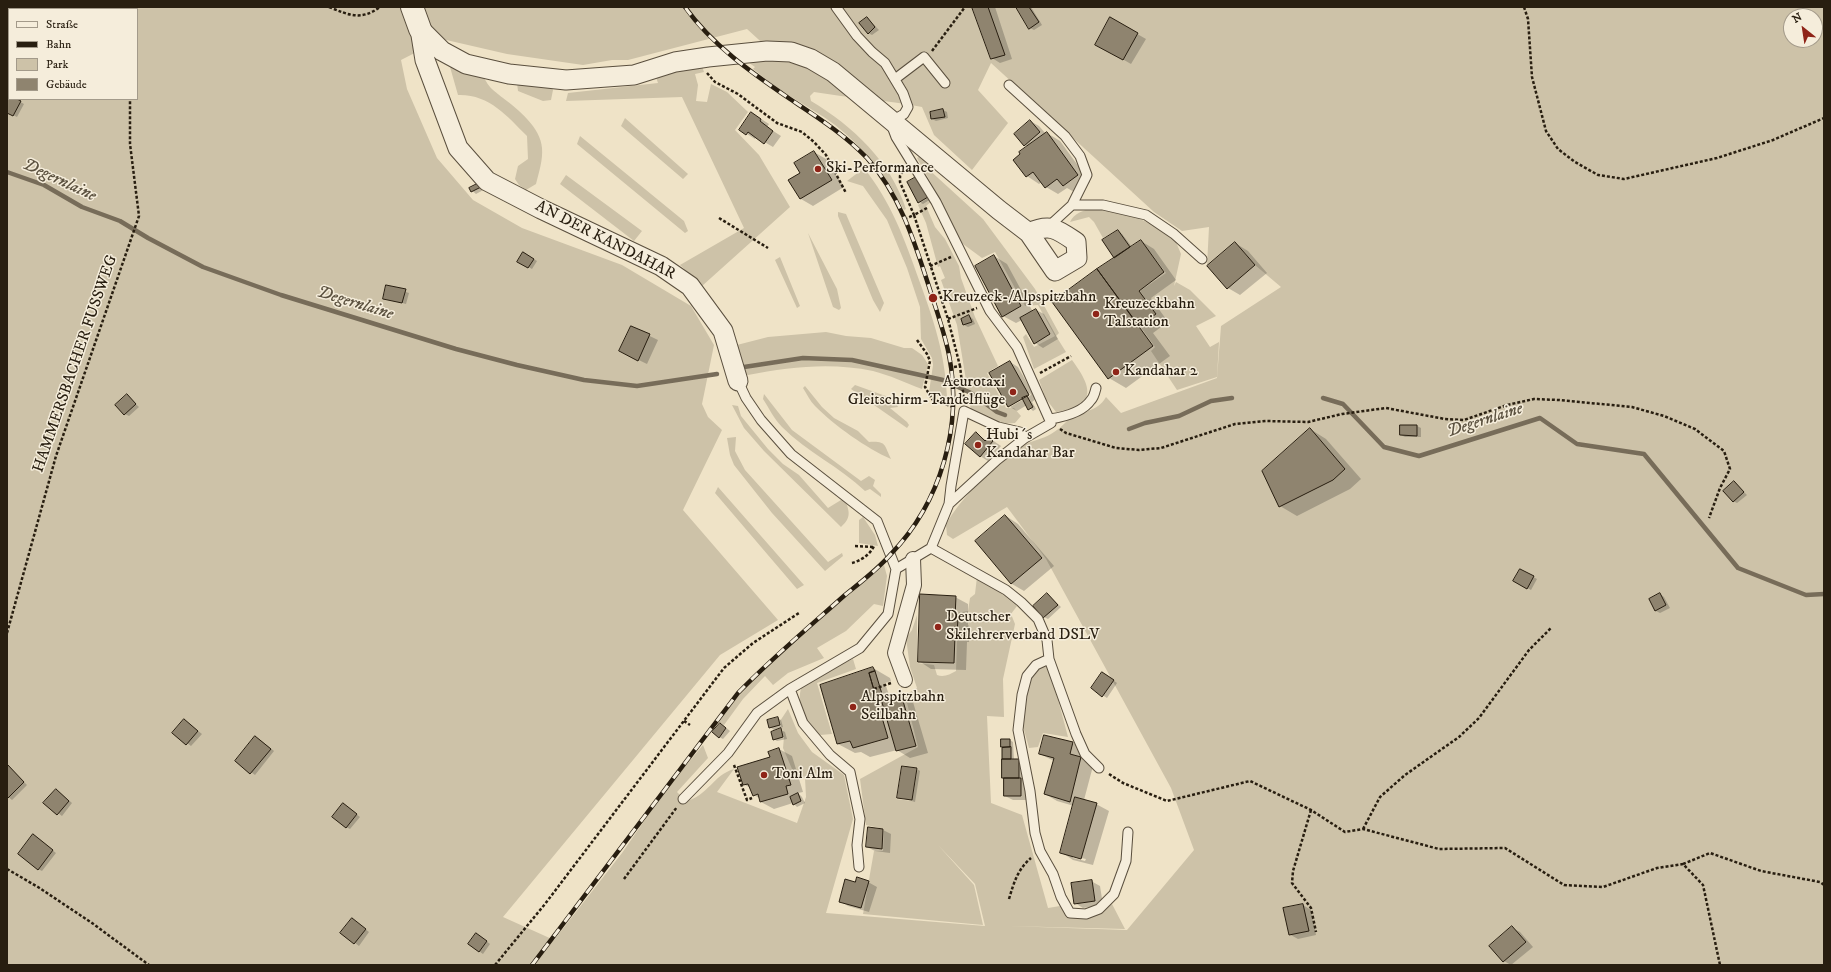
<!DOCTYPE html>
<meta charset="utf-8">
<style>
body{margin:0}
#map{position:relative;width:1831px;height:972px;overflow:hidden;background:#efe3c7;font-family:"IM FELL DW Pica",serif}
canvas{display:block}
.frame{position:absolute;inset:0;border:8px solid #281e10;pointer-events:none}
.legend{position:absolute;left:8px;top:8px;width:130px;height:92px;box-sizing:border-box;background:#f5eddb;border:1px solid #a39a8a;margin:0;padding:5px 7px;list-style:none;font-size:12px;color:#281e10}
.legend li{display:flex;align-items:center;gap:8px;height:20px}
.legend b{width:20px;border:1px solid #a39a8a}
.north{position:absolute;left:1783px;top:8px;width:40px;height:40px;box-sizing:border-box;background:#f5eddb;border:1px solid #a39a8a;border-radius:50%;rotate:330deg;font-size:11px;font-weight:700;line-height:16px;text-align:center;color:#281e10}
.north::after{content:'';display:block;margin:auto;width:14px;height:18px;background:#8f2418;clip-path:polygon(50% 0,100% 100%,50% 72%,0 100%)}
</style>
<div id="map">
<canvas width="1831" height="972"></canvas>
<div class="frame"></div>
<ul class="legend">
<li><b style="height:5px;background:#f5eddb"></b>Straße</li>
<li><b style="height:5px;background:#281e10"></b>Bahn</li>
<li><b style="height:11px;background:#cdc2a8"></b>Park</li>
<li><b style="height:11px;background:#8f846f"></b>Gebäude</li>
</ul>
<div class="north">N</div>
</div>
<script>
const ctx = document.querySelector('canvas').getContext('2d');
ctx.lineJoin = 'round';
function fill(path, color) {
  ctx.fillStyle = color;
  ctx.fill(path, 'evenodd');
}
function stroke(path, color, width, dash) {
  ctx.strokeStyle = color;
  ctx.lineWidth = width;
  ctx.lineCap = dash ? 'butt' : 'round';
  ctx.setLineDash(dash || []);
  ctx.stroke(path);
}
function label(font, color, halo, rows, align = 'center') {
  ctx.font = font + ' "IM FELL DW Pica",serif';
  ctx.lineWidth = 3;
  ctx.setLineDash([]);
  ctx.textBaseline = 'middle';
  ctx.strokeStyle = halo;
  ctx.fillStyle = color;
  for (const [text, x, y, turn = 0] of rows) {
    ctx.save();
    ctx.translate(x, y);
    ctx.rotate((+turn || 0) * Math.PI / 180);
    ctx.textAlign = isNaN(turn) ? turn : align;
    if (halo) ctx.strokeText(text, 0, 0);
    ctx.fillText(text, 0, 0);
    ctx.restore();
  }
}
fill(new Path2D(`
 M7,7H1824V965H7ZM9,9H137V99H9ZM1791,16H1815V40H1791ZM747,29L780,59L745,60L755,67L753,69C766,79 779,90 793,98C807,107 822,115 835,125C865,148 886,178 904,210L906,209C891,162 853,126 811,101L810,96L814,92C850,98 886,100 922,107L934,135L972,170L1008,123L978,90L991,63L1154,212L1182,231L1209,227L1207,266L1235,242L1255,265L1281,287L1221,326L1217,378L1121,413L1106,397C1097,413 1081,410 1068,420C1063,425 1058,430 1051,434C1043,439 1032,440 1023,446C1000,460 958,500 946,525L947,535L953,539L1007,507L1046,559L1171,788L1194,850L1127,930L1008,926L1125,929L1112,904L1092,913L1060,906L1048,908L1022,815L991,803L987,716L1004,717L1003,679L1015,624L1011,614L1017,606L988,583L977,577L975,594L970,598L968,611L957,613L959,636L957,638L956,671C950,674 944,678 937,675L934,665L917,663V615L912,630L906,638L910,667L917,688L905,695L918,747L860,779L866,825L884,829L883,851H874L863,914L983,925L974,885L938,845L922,833L938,845L975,884L985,926L826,913L853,819L844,775L812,752L798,733L788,709L780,721L784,737L783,748L795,776L805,778L806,797L797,823L717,792L734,769C713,775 708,796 686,801L677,792L708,758L703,745L667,788L622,853L554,940L503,917L720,655L778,620L683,510L722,430L708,417L702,404L714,345L691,306L622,265L522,228L473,200L437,158L407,89L401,60L442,39L507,54L583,65L612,60H628ZM902,765L918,768L912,801L896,799Z
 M701,63L704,72L695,74L698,85L696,101L707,102L711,84L727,92L748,112L735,130L759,155L790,207L702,286L680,265L744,228L682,97L566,101L568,93L658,83L655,74Z
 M450,67L483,76C490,89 492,89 503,98C518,109 541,128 542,148C543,160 539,172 536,184L526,190L519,185L515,179L518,166L528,159L527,136C507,116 489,94 458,95Z
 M517,83L551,86L553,90L551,100L543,101L518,91Z
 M625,118L688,174L683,179L621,126Z
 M580,136L684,221L688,231L685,233L577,144Z
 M922,155L929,164L926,167L983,219L1035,289L1059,333L1056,336L1066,352L1034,369L1023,337L1026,334L1034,347L1055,336L1038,305L1025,306L995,252L982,258L963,244L958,238L936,192L917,158Z
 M864,168C891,202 905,240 919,280C934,321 945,353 947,397H940L929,392L933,365L932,358L921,339L920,307L907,268L887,220L863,186L847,181Z
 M566,175L642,231L634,241L560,184Z
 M929,197L932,201L926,206L935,227L945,239L959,266L961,278L975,317L998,366L987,373L1006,408H1014L1021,416L1015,423L999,424L971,411L957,325L941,280L945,278L940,266L938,267L926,223L918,205Z
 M1091,208L1125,212L1155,226L1176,242L1181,254L1174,286L1176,282L1190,290L1216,316L1196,326L1210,347L1219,342L1217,377L1177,390L1151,351L1155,347L1140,326L1156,314L1140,291L1166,273L1141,240L1130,246L1118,230L1103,238L1094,222L1089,217L1070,222C1074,213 1083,211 1091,208Z
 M838,212L846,214L884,303L880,312L873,300L838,216Z
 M808,233L837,289L841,308L839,310L833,307Z
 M780,257L800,306L797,308L775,260Z
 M826,332L846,336L871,338L904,348H912L922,355L928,364L922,389C906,383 889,375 873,371C831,362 789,367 748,375L742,373L733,346L768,337Z
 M1072,360C1092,387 1098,406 1056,412L1046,399L1039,380Z
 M855,385L894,399L898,407L890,408L907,422L909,425L907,428L851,389Z
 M805,386L822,407L834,418L858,431L869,442C887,441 884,445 891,459C866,448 835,426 815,406C810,401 807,394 803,388Z
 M764,394L792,430L861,481L869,476L875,480L873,486L881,494V497L870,489L865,491C840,467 807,452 782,427C774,419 769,408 763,399Z
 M732,405L738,406L741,416L768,449L783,464L799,475L828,508L841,500H845C850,512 851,518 841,527L764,451L744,428Z
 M736,437L735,451L745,470L828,562L842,553L843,556L825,571L772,513L734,465L730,455L727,438Z
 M718,487L804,585L797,589L715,493Z
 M863,517L875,535L878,546L859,543V520Z
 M884,565L887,576L883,606L874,604L846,631L817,648L824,658L788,673L773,685L765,676L743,699L724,725L718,721C764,660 827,615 884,565Z
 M853,659L856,669L817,683L832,734L820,735C806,725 795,702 802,686L829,669Z
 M1039,666H1047L1052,677L1068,737L1043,733L1038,747L1029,748L1021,719L1027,685Z`), '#cdc2a8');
fill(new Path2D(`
 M973,7H995L1012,59L1000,63L992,58Z
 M1017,7H1031L1042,25L1034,30L1030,28Z
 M867,18L879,30L872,35L868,33Z
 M1111,19L1146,39L1131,64L1096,44Z
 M7,95L9,96V99H15L24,104L17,117L7,112Z
 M943,110L947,112L948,118L936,121L932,119Z
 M752,113L769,124L767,127L781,136L773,147L756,137L755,139L747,134Z
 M1030,121L1039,126L1046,134L1047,133L1060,141L1090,182L1076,193L1067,188L1058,194L1046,187L1042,182L1039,184L1027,176L1028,147L1025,145Z
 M814,152L826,159L844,187L813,206L801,199L790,180L801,173Z
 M920,180L931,199L923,204L919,202Z
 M485,185L487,188L476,194L470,189Z
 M1118,231L1122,234L1132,247L1141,241L1154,249L1176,280L1151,298L1168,322L1153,333L1170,356L1126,388L1109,378L1054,302L1115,258Z
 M1235,243L1248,251L1267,273L1240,295L1228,288Z
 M523,253L537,261L532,269L518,261Z
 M994,256L1007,264L1033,312L1036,310L1044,314L1058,339L1043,348L1035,343L1022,320L1016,323L1003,316Z
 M387,286L409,293L406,304L384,298Z
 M969,316L973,319L975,324L968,327L964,325Z
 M631,327L658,340L647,364L620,351Z
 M1010,362L1018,367L1036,399L1032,402L1036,409L1033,411L1027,405L1017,411L1010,407L1031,395L1030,393L1008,405Z
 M127,396L139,407L129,416L125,414Z
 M1417,426L1421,428V437H1405L1401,435Z
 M1310,429L1326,439L1361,479L1350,489L1297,516L1280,506Z
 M976,433L987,441L989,438L1001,446L988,461L980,456Z
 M1734,482L1747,495L1737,503L1733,501Z
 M1006,516L1018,524L1054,566L1024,591L1012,584L976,541Z
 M1520,570L1537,579L1531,590L1515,581Z
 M1047,594L1061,607L1048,619L1044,617Z
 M1660,594L1664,597L1670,608L1660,613L1656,611L1650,600Z
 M955,597L968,604V625L970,627L969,642H967L966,670L931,669L919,661Z
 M873,668L890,678L891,681L885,683L890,698L901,695L913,702L928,753L910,758L897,750L870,757L861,752L855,753L838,744L821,686Z
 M1106,675L1117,683L1107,698L1092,688Z
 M777,718L781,720L783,727L774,730L770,727Z
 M184,720L202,734L191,746L174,733Z
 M724,726L730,731L723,739L719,737Z
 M781,730L785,732L787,739L777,741L774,739Z
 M1045,736L1073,743L1086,750L1083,760L1093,766L1084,800L1096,804L1109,811L1093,865L1073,860L1061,852L1074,806L1057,801L1045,794L1054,761L1040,754ZM1073,856L1086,859L1085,861L1073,858Z
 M259,739L274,751L255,775L236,761Z
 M1002,740H1010L1013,742L1014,760H1019L1027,765L1029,800H1013L1005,796Z
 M779,749L792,756L803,792L798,793L802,797L805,803L797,807L793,803L774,809L761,802V799L754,795L751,788L743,784Z
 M7,765L27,785L12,800L7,796Z
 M917,769L920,771L915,802L898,797Z
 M59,792L72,803L62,816L45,803Z
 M347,807L360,817L350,829L346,827Z
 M883,830L891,834L890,853L875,851L867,847Z
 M37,838L56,853L42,871L38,869Z
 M1091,881L1100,886L1103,905L1083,908L1075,903Z
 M868,882L877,887L869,912L848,906L840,901L856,883Z
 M1303,905L1311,910L1316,935L1298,939L1289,934Z
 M356,922L369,932L359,946L342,933Z
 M1512,928L1520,932L1533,947L1511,965L1504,961Z
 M480,936L490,944L483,954L469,944Z`), '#0003');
stroke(new Path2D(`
 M7,172L44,185L82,207L120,221L148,238L203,267L281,295L456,349L517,365L584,380L637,386L717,374
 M744,367L803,358L852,360L943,380L971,393L997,412L1005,415
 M1323,398L1343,404L1384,447L1419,456L1540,418L1577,444L1644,454L1738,568L1806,595L1824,594
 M1129,429L1145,423L1179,416L1211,401L1232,398`), '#776c59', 4.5);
const building = new Path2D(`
 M972,7H988L1005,55L991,59Z
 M1016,7H1029L1039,22L1029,29Z
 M867,17L875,27L868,34L859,23Z
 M1110,17L1138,33L1123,60L1095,45Z
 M7,94L9,95V99H17L21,101L13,116L7,113Z
 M943,109L945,117L931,119L930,112Z
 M751,112L761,119L760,121L773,131L764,144L748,132L746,135L739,130Z
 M1030,120L1040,132L1024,146L1014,134Z
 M1047,132L1078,175L1063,186L1057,179L1045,188L1033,172L1026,177L1013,160L1020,154L1019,152Z
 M814,151L832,180L800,199L788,180L800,173L794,163Z
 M916,177L928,197L918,203L907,182Z
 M481,182L483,186L471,192L469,188Z
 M1118,230L1130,247L1114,258L1102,240Z
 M1141,240L1164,272L1139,291L1156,314L1139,326L1097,269Z
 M1235,242L1255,265L1227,289L1207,266Z
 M523,252L534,259L528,268L517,262Z
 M994,255L1021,306L1002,317L975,266Z
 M1097,269L1153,346L1108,379L1052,302Z
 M386,285L406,289L402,303L383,299Z
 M1036,309L1050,334L1034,344L1020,318Z
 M969,315L972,322L963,325L961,319Z
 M631,326L650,334L638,361L619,351Z
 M1010,361L1029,395L1008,407L989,373Z
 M127,394L136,404L124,415L115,405Z
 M1027,396L1033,407L1028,410L1022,398Z
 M1400,425H1417V436L1400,435Z
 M1310,428L1345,469L1333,480L1279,507L1262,471Z
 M976,432L985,441L989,437L993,441L980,457L965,444Z
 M1734,481L1744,492L1733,502L1723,491Z
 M1005,515L1042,558L1011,584L975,541Z
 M1520,569L1534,576L1527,589L1513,581Z
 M1047,593L1058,605L1043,618L1033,606Z
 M1660,593L1666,605L1655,611L1649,599Z
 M920,594L956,596L955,618H958L957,635H955L954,663L918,662Z
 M873,667L875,671L869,673L888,738L853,748L850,741L837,744L820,685Z
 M875,671L882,694L876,697L869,673Z
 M1102,672L1114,680L1102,697L1091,688Z
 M901,694L916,746L896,751L881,699Z
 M778,717L780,725L769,728L767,720Z
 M184,719L198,731L186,745L172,733Z
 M720,723L726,728L719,738L712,732Z
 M781,728L783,737L773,740L771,732Z
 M1044,735L1073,742L1070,754L1081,757L1070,802L1044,794L1054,758L1039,754Z
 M255,736L271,749L250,774L235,761Z
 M1001,739H1010V747H1001Z
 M1011,747V759H1002V748Z
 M779,748L791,785L786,786L788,794L760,802L758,794L753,796L748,784L743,785L737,767L770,757L768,752Z
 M1002,759H1019V778H1002Z
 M7,764L24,782L8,798L7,797Z
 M902,766L917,768L912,800L897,798Z
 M1004,778H1021V796H1004Z
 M56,789L69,801L57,815L43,803Z
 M798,793L801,801L793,805L790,797Z
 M1075,797L1097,803L1081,859L1060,853Z
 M343,803L357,814L346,828L332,817Z
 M868,827L883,829L882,849L866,847Z
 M33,834L53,850L38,870L18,854Z
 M857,877L869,881L861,908L839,902L845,879L855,882Z
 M1092,880L1095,901L1074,904L1071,883Z
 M1303,904L1309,931L1289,935L1283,908Z
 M352,918L366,929L354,944L340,933Z
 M1512,926L1526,942L1503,962L1489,946Z
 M476,933L487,941L479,952L468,944Z`);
fill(building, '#8f846f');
stroke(building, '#281e10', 1);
const service = new Path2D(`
 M836,7L857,36L872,52L885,63L903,93L908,107L904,114L892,121L893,129L896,137L936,202L990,311L1017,347L1051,423L1025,438L997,460L949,504L931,548L896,569
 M895,79L924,57L945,83
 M1009,85L1065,136L1080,156L1087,175L1072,205L1048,227
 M1072,205H1103L1146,215L1174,234L1202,259
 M1050,419C1063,417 1083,412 1091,400C1094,397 1095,392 1096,388
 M949,504L951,486L964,411L998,427L1020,432L1025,438
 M931,548L1006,590L1021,602L1038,619L1047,640L1049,659L1076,734L1085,754L1099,768
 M1049,659L1036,665L1027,676L1022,695L1018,730L1030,791L1035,833L1040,851L1053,874L1061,897L1070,913L1086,914L1099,909L1114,894L1126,861L1128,832
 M790,689L803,723L830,755L850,772L860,819L857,845L859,867
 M683,799L728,753L757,713L790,689L860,648L888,614L896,569L877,521L791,454L761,420L746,398L738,381`);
const pedestrian = new Path2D(`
 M905,680L895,653L914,585L913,559`);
const minor = new Path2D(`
 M420,29L442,51L466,64L509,74L566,80L634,75L675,62L708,57L767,51L791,52L811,59L833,72L999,210L1029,233L1055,271L1077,258L1076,242C1057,229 1050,223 1029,233
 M420,29L425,60L458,148L487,181L541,209L661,266L690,286L723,331L738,381`);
const tertiary = new Path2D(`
 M412,7L420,29`);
stroke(service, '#5a4f3e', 11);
stroke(pedestrian, '#5a4f3e', 16);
stroke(minor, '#5a4f3e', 21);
stroke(tertiary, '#5a4f3e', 24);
stroke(new Path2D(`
 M125,7V9
 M329,7C349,15 361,21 380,7
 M1524,7L1528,19L1532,77L1546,131L1558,149L1575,162L1598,175L1624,179L1717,158L1773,140L1824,118
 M932,51L965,7
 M707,73L715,82L738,94L777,123L802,132L814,142L826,155L846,193
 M903,171L900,176V182L914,215L907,218
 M927,208L914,215L948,319L960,366
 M719,218L768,248
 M930,266L951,257
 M948,319L977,308
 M917,340L927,354L930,361L925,387L932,399L953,407
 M954,367L960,366L964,400
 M1040,373L1071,356
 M1060,429L1066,433L1116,448L1139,450L1161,448L1235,424L1266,421L1308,422L1342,414L1386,408L1445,419L1464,420L1507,405L1534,399L1559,400L1632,407L1664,416L1695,429L1724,451L1730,469L1720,488L1709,518
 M855,546L875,547
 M852,563C860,561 870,555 874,546
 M7,633L56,456L139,216L130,144V99
 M874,689L891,683
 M684,721L690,725
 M734,765L747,800L752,798
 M1109,774L1123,783L1167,801L1250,781L1311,810L1345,832L1363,829L1439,849L1505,848L1564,885L1603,887L1657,868L1683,864L1703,885L1720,965
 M1311,810L1293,871L1292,883L1311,908L1316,932
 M1363,829L1380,797L1405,775L1459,737L1479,718L1529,650L1551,628
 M1683,864L1710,853L1761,871L1820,882L1824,885
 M7,869L38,887L92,923L149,965
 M624,879L677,807
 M1009,899C1014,882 1018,869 1031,858
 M495,965L545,904L724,668L753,643L799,613`), '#281e10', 2.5, [3, 2]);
stroke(service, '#f5eddb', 9);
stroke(pedestrian, '#f5eddb', 14);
stroke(minor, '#f5eddb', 19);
stroke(tertiary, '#f5eddb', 22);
const rail = new Path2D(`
 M532,965L738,693C772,658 809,627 845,595C861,582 878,569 891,554C941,502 963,426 949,355C945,335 938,315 932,296C916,247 902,197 867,158C844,134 817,117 790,99C752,73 712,45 685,7`);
stroke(rail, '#281e10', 4.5);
stroke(rail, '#f5eddb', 3, [9]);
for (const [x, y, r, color] of [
 [818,169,4,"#8f2418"],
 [933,298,5,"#8f2418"],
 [1096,314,4,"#8f2418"],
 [1116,372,4,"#8f2418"],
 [1013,392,4,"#8f2418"],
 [978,445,4,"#8f2418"],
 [938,627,4,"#8f2418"],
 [853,707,4,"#8f2418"],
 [764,775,4,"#8f2418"]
]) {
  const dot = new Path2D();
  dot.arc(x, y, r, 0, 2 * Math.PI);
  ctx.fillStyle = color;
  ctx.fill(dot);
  stroke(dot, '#f5eddb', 1.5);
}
label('16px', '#281e10', '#f5eddb', [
 ["Ski-Performance",826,169],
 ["Kreuzeck-/Alpspitzbahn",942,298],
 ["Kreuzeckbahn",1104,305],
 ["Talstation",1104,323],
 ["Kandahar 2",1124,372],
 ["Aeurotaxi",1005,383,"right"],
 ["Gleitschirm-Tandelflüge",1005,401,"right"],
 ["Hubi´s",986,436],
 ["Kandahar Bar",986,454],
 ["Deutscher",946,618],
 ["Skilehrerverband DSLV",946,636],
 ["Alpspitzbahn",861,698],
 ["Seilbahn",861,716],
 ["Toni Alm",772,775]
], 'left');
label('16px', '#281e10', '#f5eddb', [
 ["AN DER KANDAHAR",605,241,27],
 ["HAMMERSBACHER FUSSWEG",76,364,-71]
]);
label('italic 17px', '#5c5240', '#f5eddb', [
 ["Degernlaine",59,181,25],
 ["Degernlaine",355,304,17],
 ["Degernlaine",1485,421,-18]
]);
</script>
